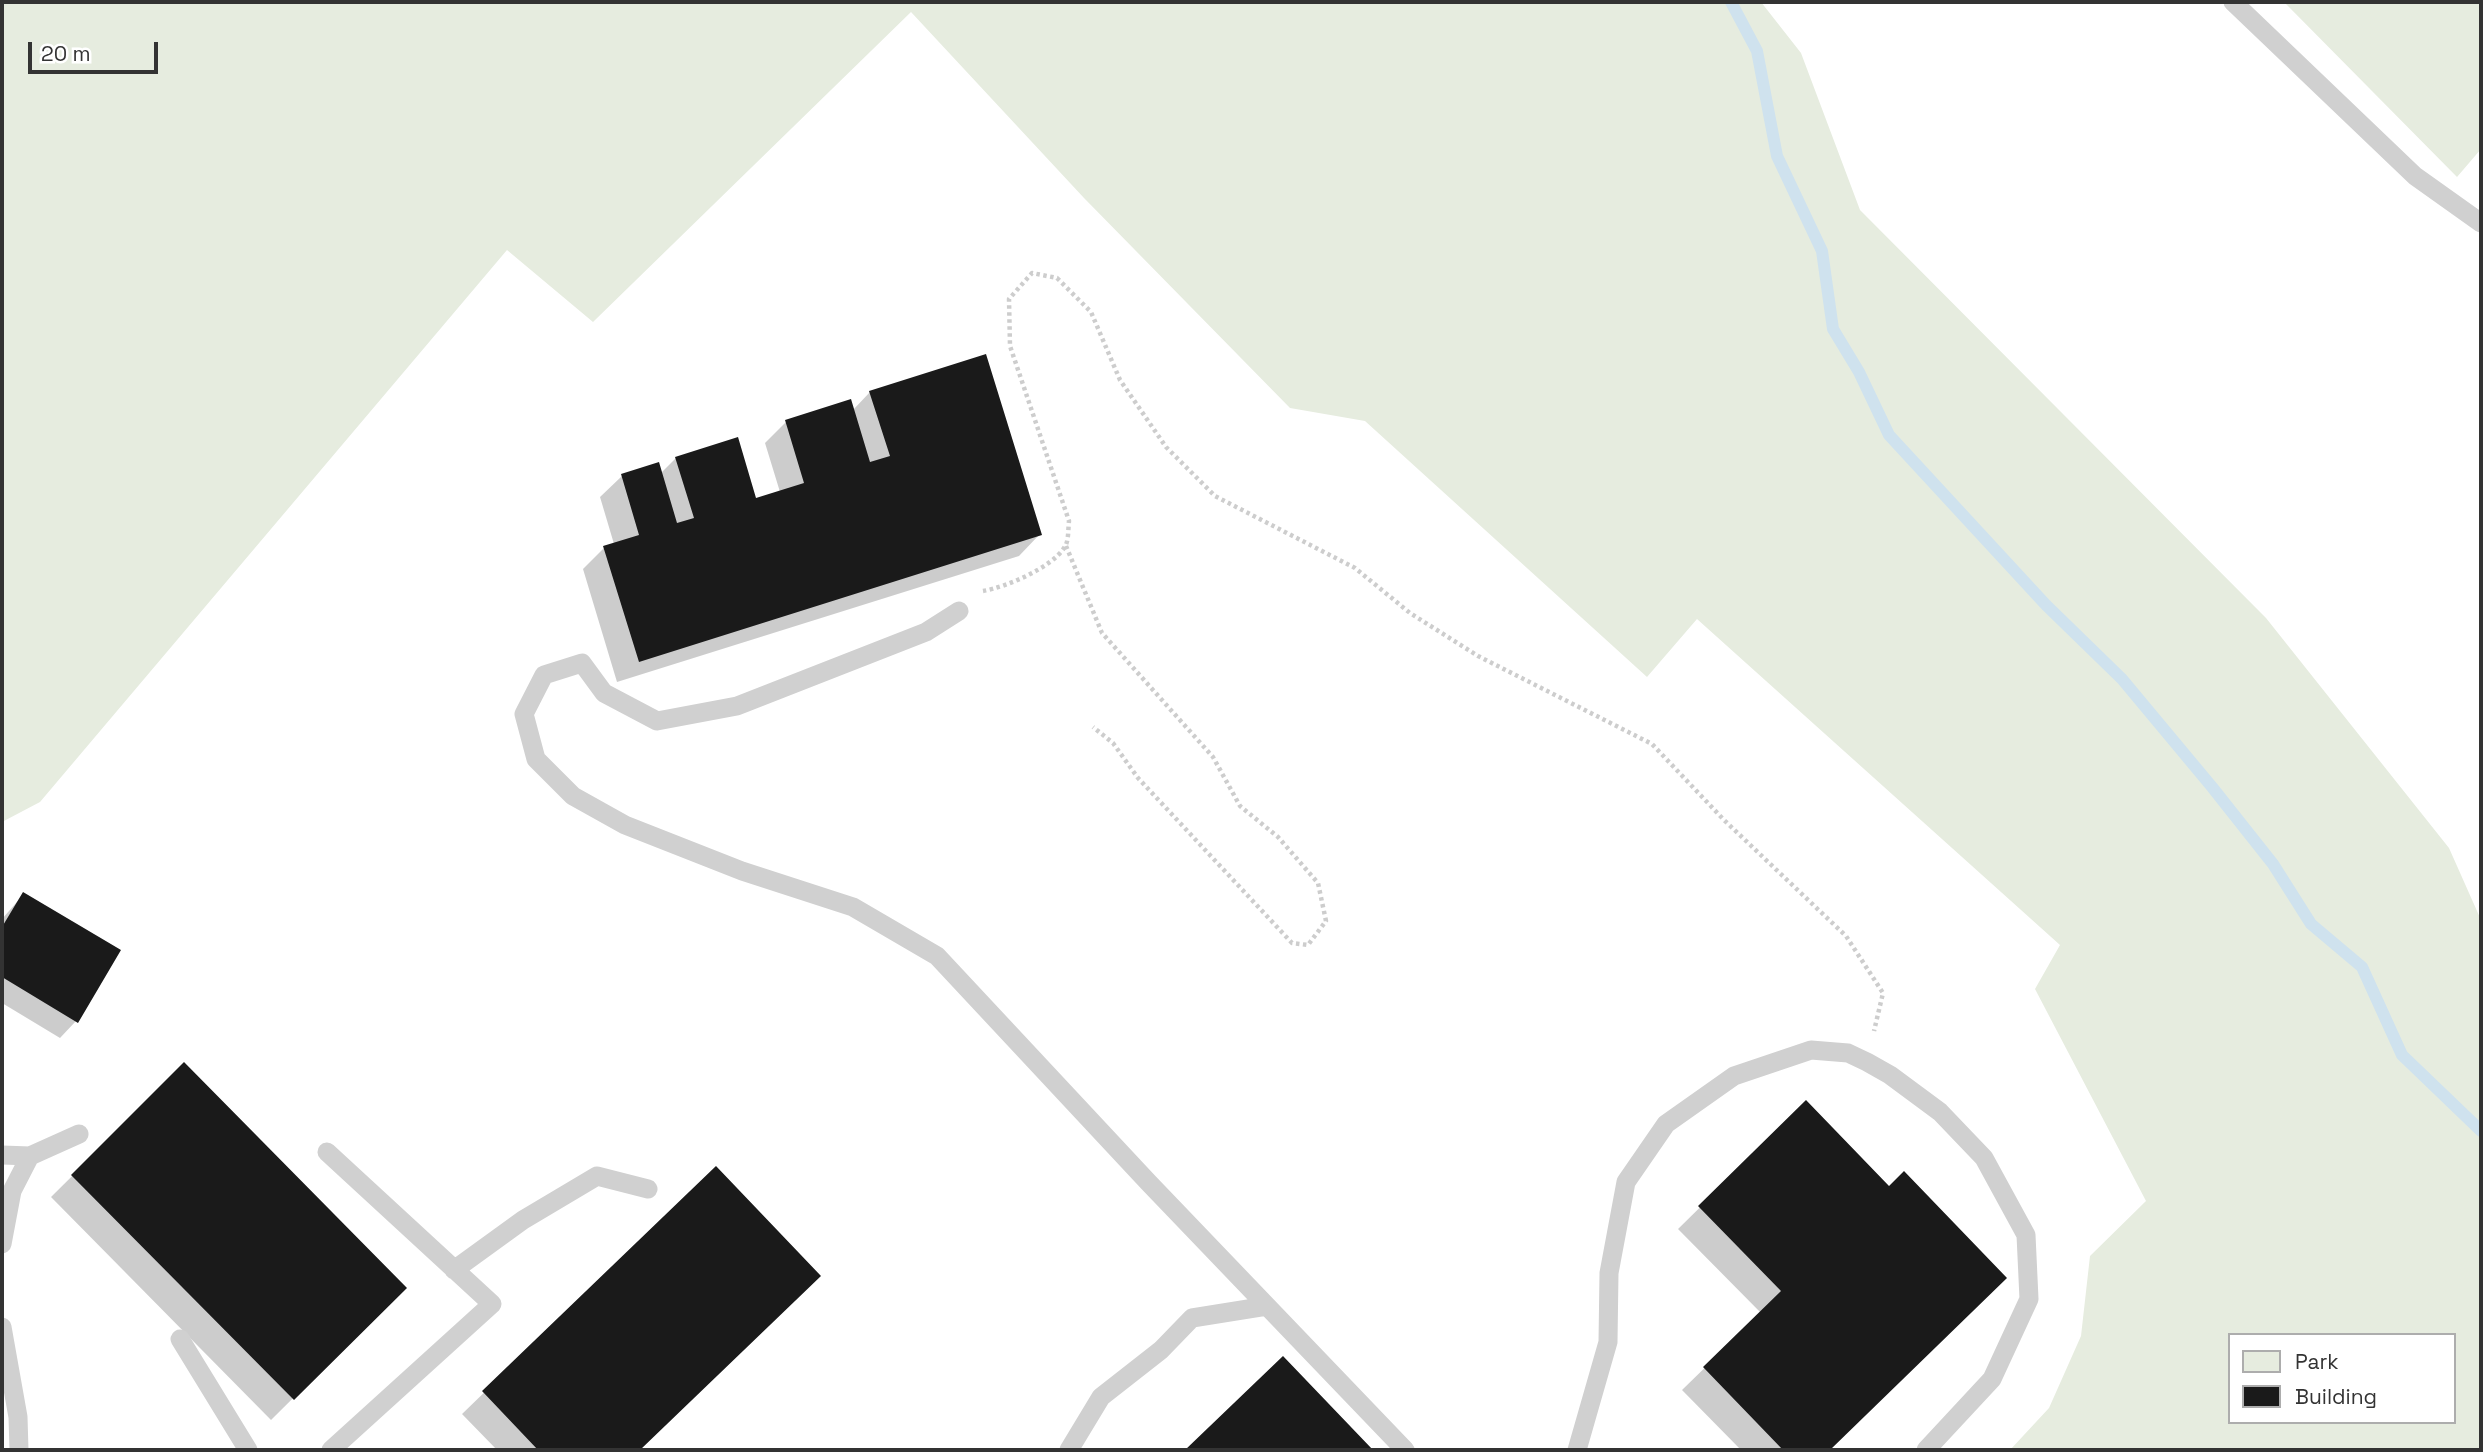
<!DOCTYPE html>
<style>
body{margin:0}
#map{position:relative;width:2483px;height:1452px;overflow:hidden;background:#fff;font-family:"Space Grotesk",sans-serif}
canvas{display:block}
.frame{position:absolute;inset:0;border:4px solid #333;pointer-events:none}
.legend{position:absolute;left:2228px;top:1333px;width:228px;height:91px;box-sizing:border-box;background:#fff;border:2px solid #adadad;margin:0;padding:9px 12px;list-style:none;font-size:21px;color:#333}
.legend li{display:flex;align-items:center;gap:14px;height:35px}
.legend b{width:35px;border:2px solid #adadad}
.scale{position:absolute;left:28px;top:42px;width:130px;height:32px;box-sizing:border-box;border:4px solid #333;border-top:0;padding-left:9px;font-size:21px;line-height:24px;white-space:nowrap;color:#333;-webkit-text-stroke:5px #fff;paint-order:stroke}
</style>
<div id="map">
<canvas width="2483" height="1452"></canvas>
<div class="frame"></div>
<ul class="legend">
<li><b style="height:19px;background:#e6ecdf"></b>Park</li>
<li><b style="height:19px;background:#1a1a1a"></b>Building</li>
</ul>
<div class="scale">20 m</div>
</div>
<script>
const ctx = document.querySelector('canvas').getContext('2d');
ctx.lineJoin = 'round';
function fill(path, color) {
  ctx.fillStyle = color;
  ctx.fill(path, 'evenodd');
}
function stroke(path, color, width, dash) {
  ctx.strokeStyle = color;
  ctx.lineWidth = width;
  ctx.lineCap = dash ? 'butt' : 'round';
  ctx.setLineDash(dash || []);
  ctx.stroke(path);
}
fill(new Path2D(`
 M2,2H1761L1801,53L1860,210L2266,618L2449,848L2481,920V1450H2010L2049,1408L2081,1336L2090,1256L2146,1201L2035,989L2060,945L1697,619L1647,677L1365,421L1290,408L1084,198L911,12L593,322L507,250L40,802L2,822ZM2229,1335H2453V1422H2229Z
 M2284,2H2481V149L2457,177Z`), '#e6ecdf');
fill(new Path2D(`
 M870,392L1040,534L1019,556L617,682L583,569L604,548L614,544L600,497L622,476L660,474L676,458L755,500L780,492L765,443L786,422L853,410Z
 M23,895L76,1021L60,1038L2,1003V919Z
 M184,1065L404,1288L271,1420L51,1197Z
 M1806,1103L1889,1188L2005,1278L1828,1450H1741L1682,1390L1761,1313L1678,1229Z
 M716,1168L798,1297L639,1450H497L462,1414Z
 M1283,1359L1370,1450H1187Z`), '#0003');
stroke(new Path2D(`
 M1731,2L1757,51L1777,156L1822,251L1833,329L1859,372L1889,435L2046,605L2122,679L2212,787L2273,864L2311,924L2362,967L2402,1055L2481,1131`), '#cfe2ee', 12);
fill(new Path2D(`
 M986,354L1042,535L639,662L603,546L639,535L621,474L659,462L677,523L694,518L675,457L738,437L756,498L804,483L785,420L851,399L870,462L890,456L869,391Z
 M23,892L121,950L78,1023L2,977V927Z
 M184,1062L407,1288L294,1400L71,1175Z
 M1806,1100L1889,1186L1904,1171L2007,1278L1830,1450H1783L1703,1367L1781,1291L1698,1206Z
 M716,1166L821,1276L640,1450H538L482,1391Z
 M1283,1356L1373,1450H1185Z`), '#1a1a1a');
stroke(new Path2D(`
 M1066,546L1102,633L1213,757L1240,806L1278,837L1318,883L1326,921L1308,945L1292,943L1138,778L1113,743L1093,727
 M983,591C1006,587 1051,568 1064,548C1069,542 1068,529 1069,521L1010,346L1009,299L1032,273L1057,278L1091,312L1120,380L1166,447L1215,496L1355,568L1410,613L1478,656L1652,744L1724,820L1846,936L1883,993L1874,1031`), '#cdcdcd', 4.5, [3.5, 3.5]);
stroke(new Path2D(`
 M2233,2L2415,176L2481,223
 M959,611L926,632L737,706L657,721L604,693L582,663L544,675L524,714L536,759L573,796L625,825L742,871L853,907L937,956L1148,1182L1405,1450
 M327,1152L492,1304L331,1450
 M2,1155L30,1156
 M2,1244L12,1191L30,1156L79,1134
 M454,1270L523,1220L597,1176L648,1189
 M2,1327L18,1417L19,1450
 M180,1339L248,1450
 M1069,1450L1101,1397L1161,1350L1192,1318L1267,1306
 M1577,1450L1608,1342L1609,1273L1626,1182L1666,1124L1734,1076L1811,1050L1848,1053L1867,1062L1890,1075L1940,1112L1984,1158L2026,1235L2029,1299L1992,1379L1926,1450`), '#d0d0d0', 19);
</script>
